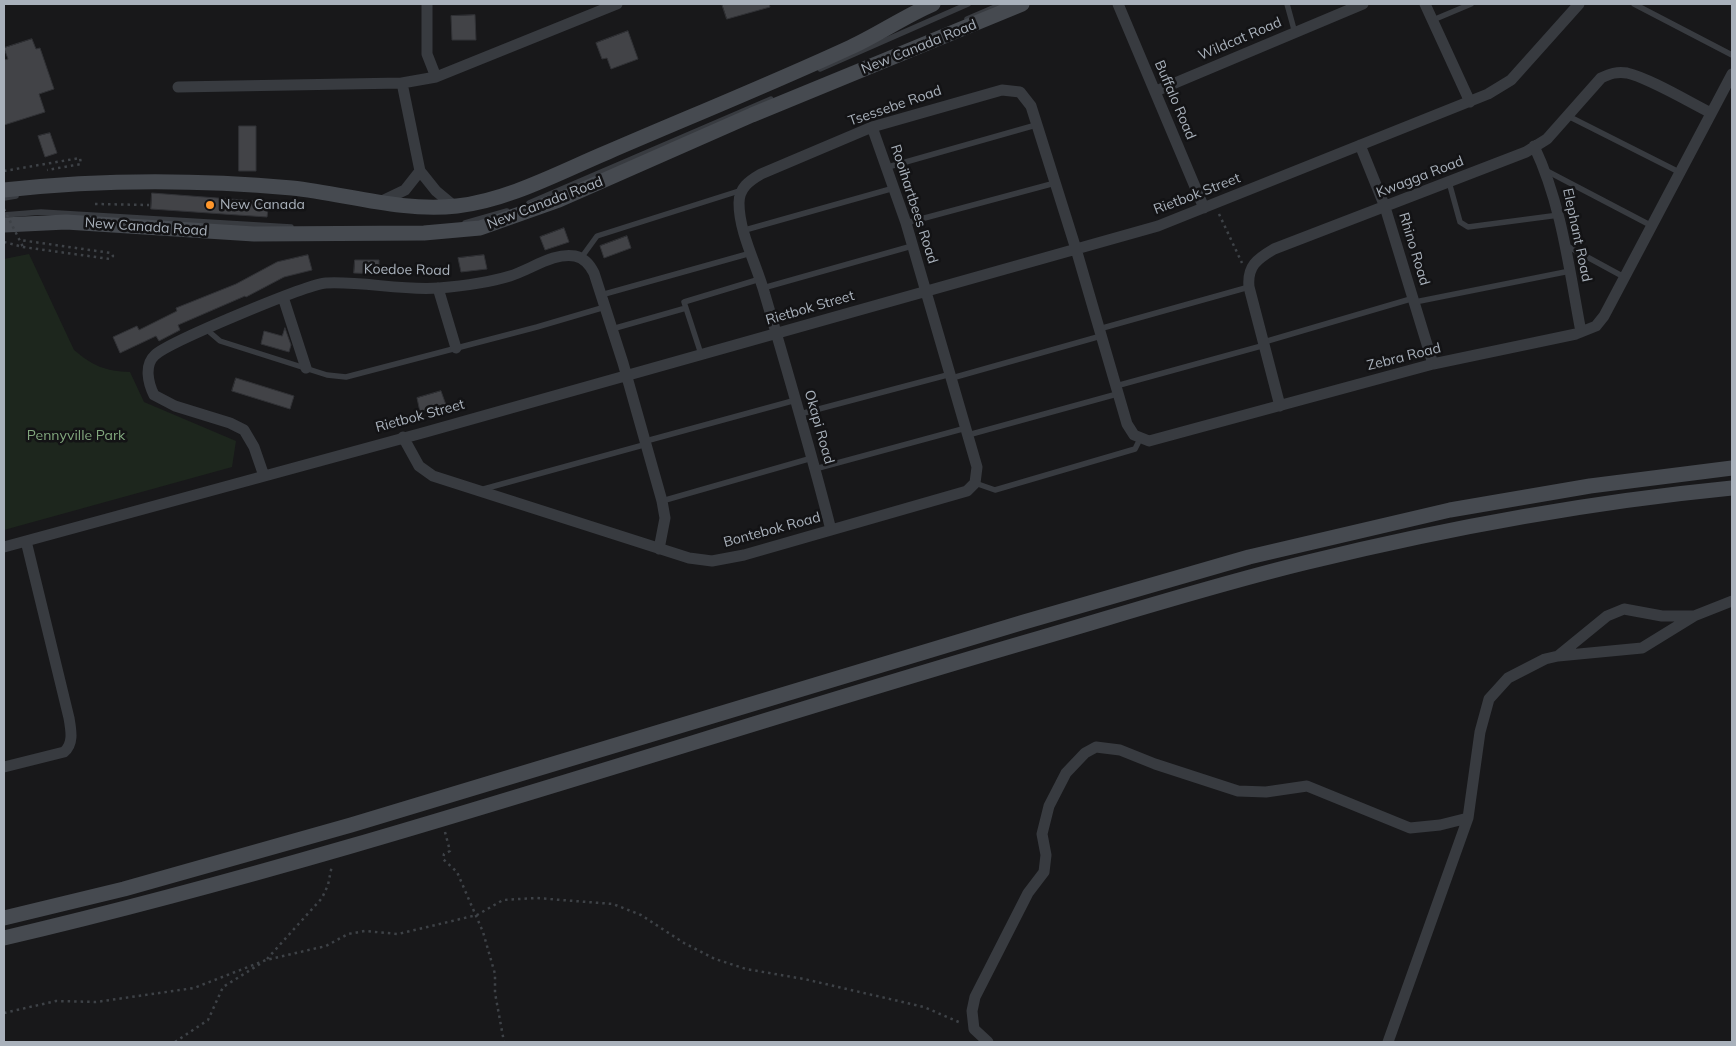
<!DOCTYPE html>
<style>
body{margin:0}
#map{position:relative;width:1736px;height:1046px;overflow:hidden;background:#18181a;font-family:Mulish,sans-serif}
canvas{display:block}
.frame{position:absolute;inset:0;border:5px solid #a9b1bb;pointer-events:none}
</style>
<div id="map">
<canvas width="1736" height="1046"></canvas>
<div class="frame"></div>
</div>
<script>
const ctx = document.querySelector('canvas').getContext('2d');
ctx.lineJoin = 'round';
function fill(path, color) {
  ctx.fillStyle = color;
  ctx.fill(path, 'evenodd');
}
function stroke(path, color, width, dash) {
  ctx.strokeStyle = color;
  ctx.lineWidth = width;
  ctx.lineCap = dash ? 'butt' : 'round';
  ctx.setLineDash(dash || []);
  ctx.stroke(path);
}
function label(font, color, halo, rows, align = 'center') {
  ctx.font = font + ' Mulish,sans-serif';
  ctx.lineWidth = 5;
  ctx.setLineDash([]);
  ctx.textBaseline = 'middle';
  ctx.strokeStyle = halo;
  ctx.fillStyle = color;
  for (const [text, x, y, turn = 0] of rows) {
    ctx.save();
    ctx.translate(x, y);
    ctx.rotate((+turn || 0) * Math.PI / 180);
    ctx.textAlign = isNaN(turn) ? turn : align;
    if (halo) ctx.strokeText(text, 0, 0);
    ctx.fillText(text, 0, 0);
    ctx.restore();
  }
}
fill(new Path2D(`
 M29,254L74,350C93,366 105,371 130,372L144,402L236,441L232,467L4,530V259Z`), '#1d261d');
const building = new Path2D(`
 M722,4H769L770,7L727,19Z
 M475,15L476,40H452L451,16Z
 M628,31L638,59L611,69L607,58L602,59L596,43Z
 M32,39L36,49L40,48L54,89L39,94L45,112L4,125V60L8,59L4,48Z
 M239,126H256V171H239Z
 M50,133L57,153L45,157L38,136Z
 M152,193L269,202L267,217L151,209Z
 M564,228L569,242L545,250L540,237Z
 M627,236L631,248L604,258L600,246Z
 M308,255L312,270L284,277L246,297L245,296L178,325L180,330L159,341L156,336L120,353L113,337L137,326L139,330L177,311L176,308L236,284L277,262Z
 M484,255L487,269L461,272L458,258Z
 M355,260H379V274L354,273Z
 M285,328L291,345L289,352L261,344L264,331L282,336Z
 M236,378L294,396L290,409L232,391Z
 M441,391L446,405L420,412L417,398Z`);
fill(building, '#424347');
stroke(building, '#313236', 1);
stroke(new Path2D(`
 M4,171L80,158L81,164L47,170
 M95,204L149,205
 M1219,214L1242,263
 M4,242L23,247L110,259L113,256L111,253L20,240
 M445,832L450,851L444,854L443,859L457,872L483,932L495,974V993L504,1042
 M267,959L322,898L328,885L332,865
 M4,1013L56,1001L96,1002L194,988L266,960L326,946L348,934L365,931L398,934L477,915L503,900L536,898L613,904L641,915L684,943L715,959L746,969L804,979L924,1007L961,1023
 M175,1042L208,1020L223,987L260,964`), '#3e4247', 2.5, [2.5, 4]);
stroke(new Path2D(`
 M1287,4L1295,33
 M1634,4L1732,55
 M967,19L1002,4
 M1433,20L1471,4
 M820,69L968,4
 M1568,116L1679,172
 M888,167L1036,125
 M1545,170L1652,226
 M1449,182L1460,222L1468,227L1559,215
 M4,198L16,196
 M529,203L771,99
 M4,215L41,212L291,227
 M465,223L507,211
 M906,223L1055,183
 M745,230L894,188
 M1567,246L1624,277
 M581,258L597,236L742,190
 M763,288L912,246
 M601,295L751,253
 M1415,302L1570,271
 M206,329L220,341L327,375L346,377L537,327L605,307
 M612,329L686,308
 M1099,329L1249,287
 M1264,342L1414,298
 M701,354L684,302L760,279
 M952,378L1101,336
 M1116,386L1265,345
 M800,414L951,374
 M968,435L1117,394
 M646,441L796,400
 M815,469L966,428
 M975,483L995,490L1135,449L1140,439
 M480,490L647,444
 M662,501L812,458`), '#383b40', 5.5);
stroke(new Path2D(`
 M427,4V54L436,77
 M1118,4L1204,208
 M1425,4L1470,102
 M402,83L420,171L436,191L454,206
 M178,87L402,83L436,77L617,4
 M1156,91L1363,4
 M1360,145L1385,207L1433,364
 M1534,146C1562,205 1569,269 1581,332
 M380,202L405,190L420,171
 M438,288L456,348
 M283,297L306,368
 M1280,406L1249,287C1247,266 1257,259 1274,249L1526,152L1547,139L1601,78C1610,74 1617,71 1627,73C1649,78 1689,102 1711,113
 M403,437L419,466L433,476L689,558L712,561L744,555L967,491L975,483L977,467L906,223L872,127
 M264,476L254,447L244,430L230,423L175,406L154,395C148,383 144,365 155,355C169,342 305,285 326,283C363,281 402,291 439,288C463,286 487,283 510,276C530,270 554,252 575,256C585,258 590,265 594,273L623,363L662,501L665,518L659,549
 M831,530C811,451 788,373 765,295C757,265 739,233 739,203C739,188 749,181 761,174L872,127L1002,90L1020,92L1031,106L1076,249L1127,424L1134,435L1149,441L1433,364L1576,334L1596,326L1604,316L1732,74
 M4,547L426,432L1158,226L1488,94L1511,80L1579,4
 M1558,656L1642,648L1694,616
 M4,767L64,752C74,744 71,730 69,718L26,541
 M988,1042L974,1029L972,1011L975,997L1028,893L1044,872L1046,855L1042,834L1049,806L1066,773L1085,753L1096,747L1120,750L1155,764L1238,791L1266,792L1307,786L1410,828L1440,825L1468,818
 M1388,1042L1468,818L1480,732L1489,699L1508,678L1545,659L1558,656L1607,616L1624,609L1662,616H1694L1732,601`), '#383b40', 11);
stroke(new Path2D(`
 M4,190C102,179 193,179 292,188C347,194 401,212 457,206C509,200 560,172 608,152C689,117 771,84 851,47C879,34 905,16 933,4
 M4,225L66,222L254,234L424,233L480,228L559,200L752,115L1022,4
 M4,918L124,889L351,825L1024,622L1249,557L1450,510L1590,486L1732,468
 M4,938C354,856 694,738 1040,638C1129,612 1217,584 1308,562C1447,528 1589,502 1732,488`), '#464a50', 15);
stroke(new Path2D(`
 M4,209L23,247`), '#3e4247', 2.5, [2.5, 4]);
for (const [x, y, r, color] of [
 [210,205,5,"#ff972b"]
]) {
  const dot = new Path2D();
  dot.arc(x, y, r, 0, 2 * Math.PI);
  ctx.fillStyle = color;
  ctx.fill(dot);
  stroke(dot, '#131315', 2);
}
label('14px', '#a9b1bb', '#131315', [
 ["Wildcat Road",1240,39,-23],
 ["New Canada Road",919,47,-22],
 ["Buffalo Road",1175,100,67],
 ["Tsessebe Road",895,106,-19],
 ["Kwagga Road",1420,177,-21],
 ["Rietbok Street",1197,194,-21],
 ["New Canada Road",545,203,-21],
 ["Rooihartbees Road",914,204,72],
 ["New Canada Road",146,227,4],
 ["Elephant Road",1577,235,78],
 ["Rhino Road",1414,249,73],
 ["Koedoe Road",407,270,1],
 ["Rietbok Street",810,308,-16],
 ["Zebra Road",1404,357,-14],
 ["Rietbok Street",420,416,-15],
 ["Okapi Road",819,427,74],
 ["Bontebok Road",772,530,-15]
]);
label('14px', '#a9b1bb', '#131315', [
 ["New Canada",220,205]
], 'left');
label('14px', '#82a87e', '#131315', [
 ["Pennyville Park",76,436]
]);
</script>
